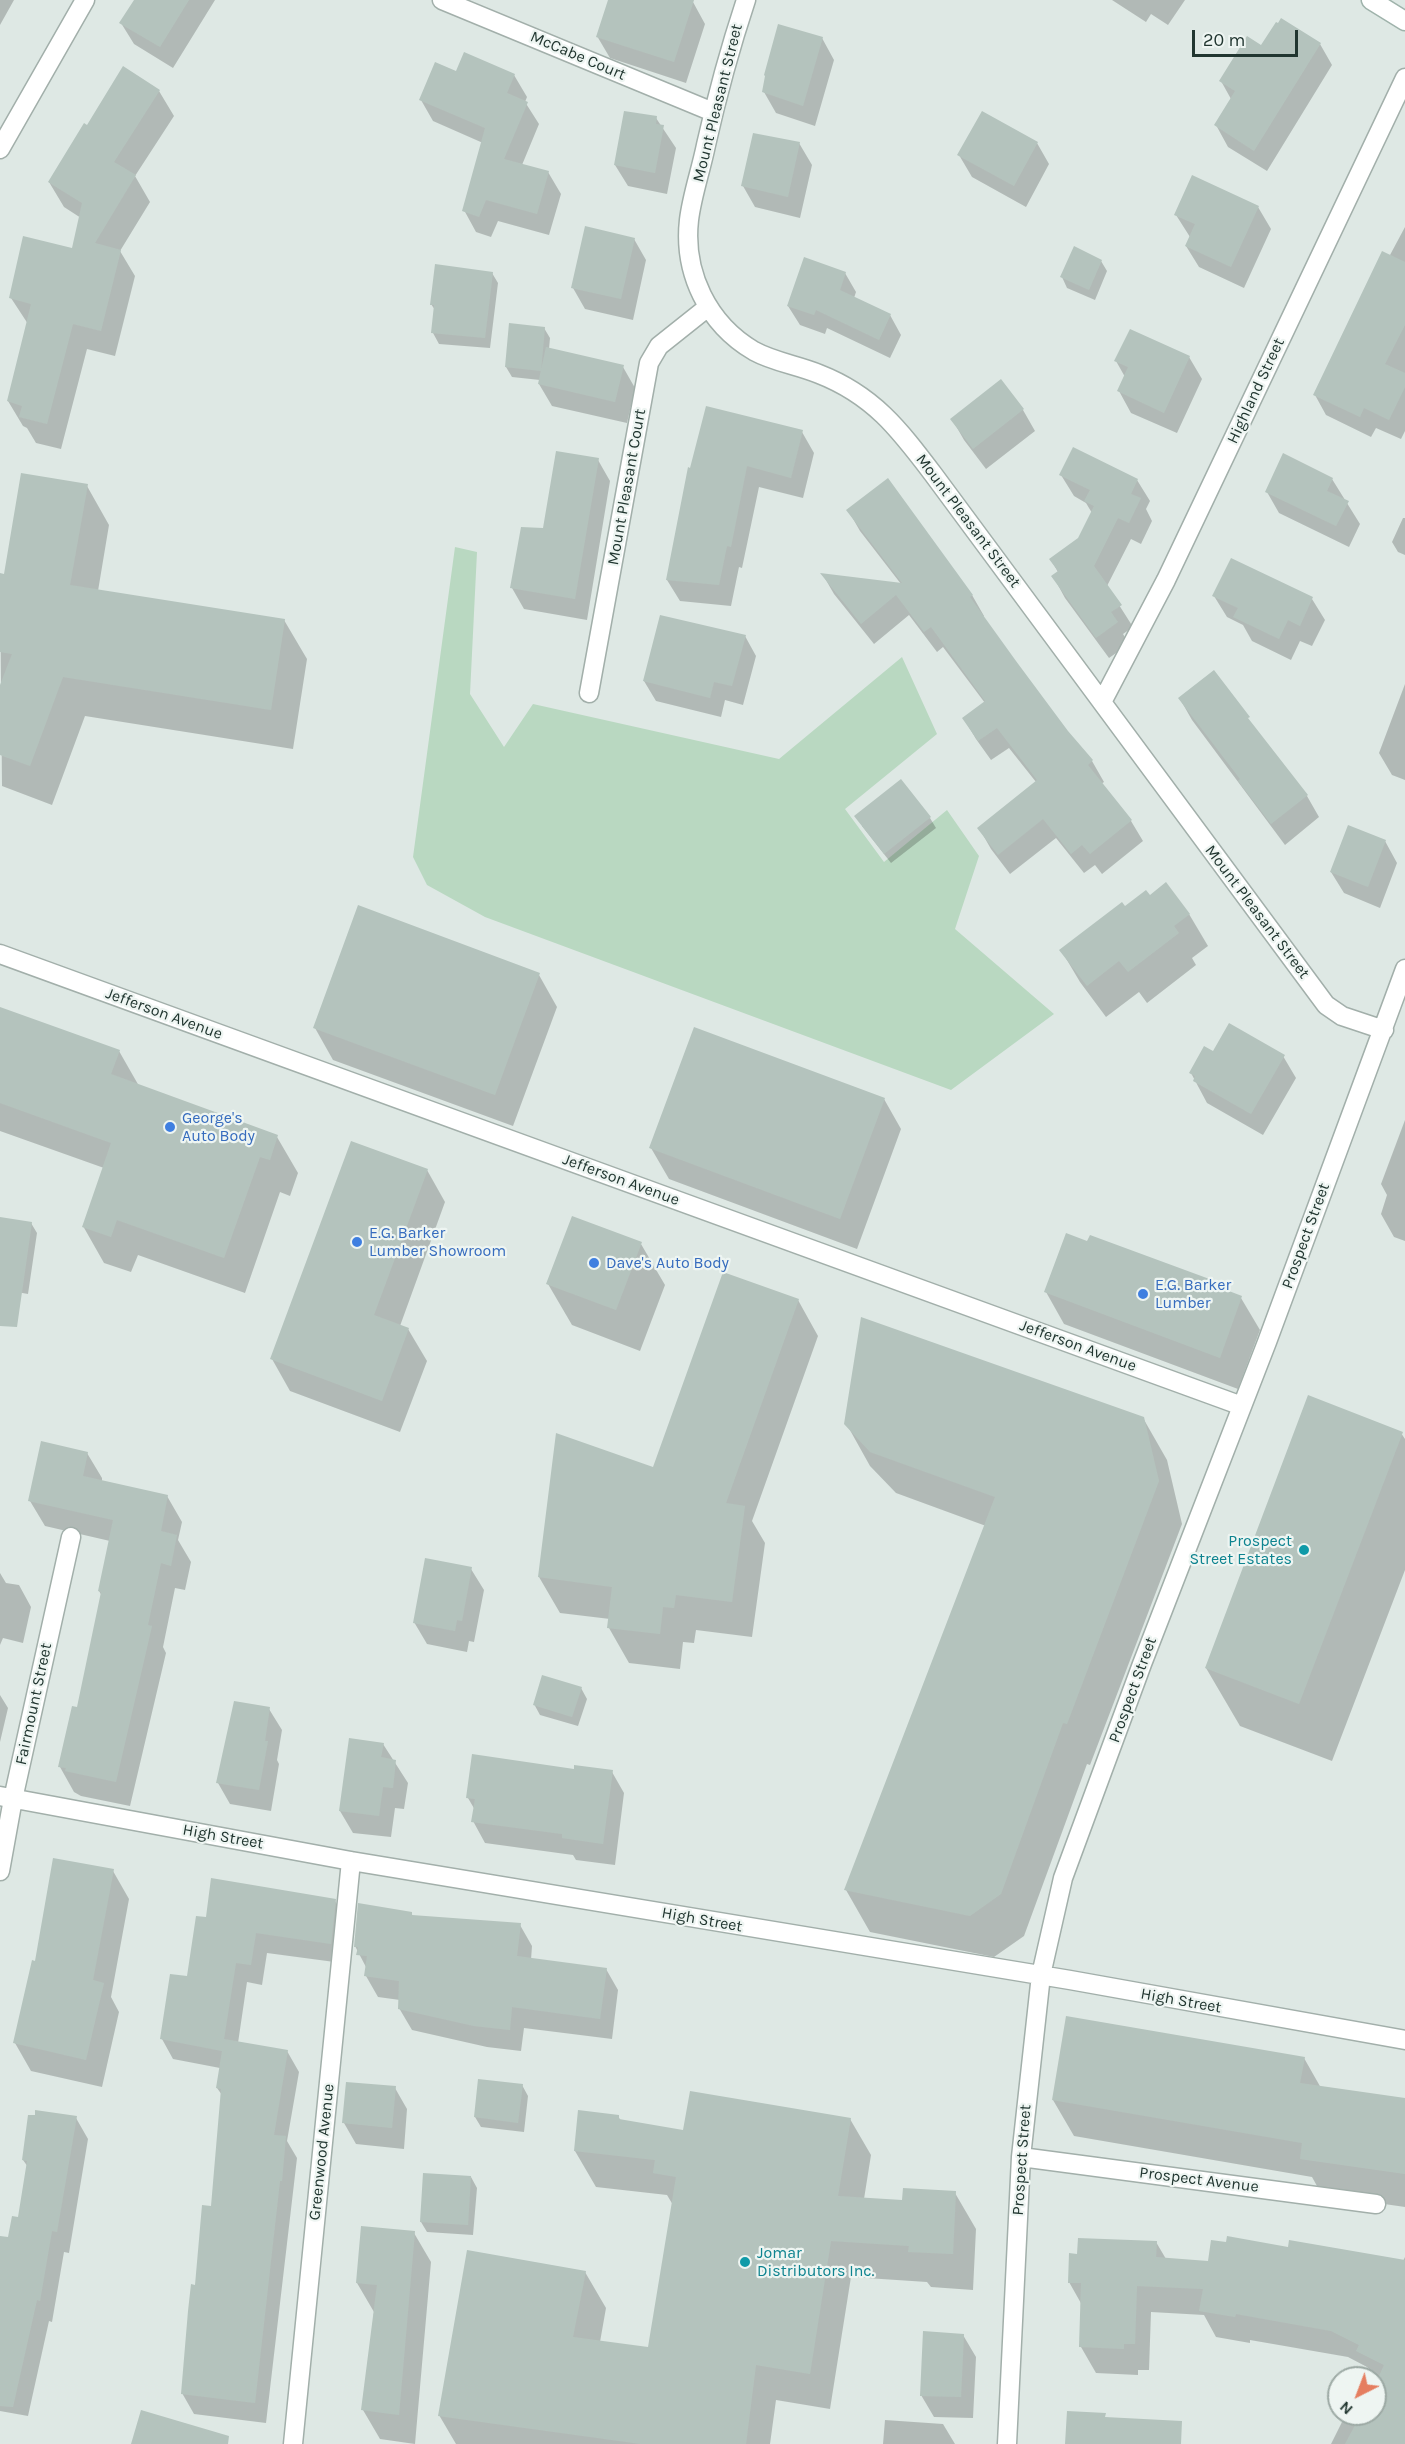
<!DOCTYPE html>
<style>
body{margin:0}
#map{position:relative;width:1405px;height:2444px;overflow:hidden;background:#dee8e4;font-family:Karla,sans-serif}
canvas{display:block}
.north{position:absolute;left:1327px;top:2366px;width:60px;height:60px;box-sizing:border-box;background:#eef5f2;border:2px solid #9ca9a4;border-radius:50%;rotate:222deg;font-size:16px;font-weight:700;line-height:24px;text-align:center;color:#213630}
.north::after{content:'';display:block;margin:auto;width:21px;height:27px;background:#e57e60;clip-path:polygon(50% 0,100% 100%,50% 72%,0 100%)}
.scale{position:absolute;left:1192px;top:30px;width:106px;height:27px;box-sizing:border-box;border:3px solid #213630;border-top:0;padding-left:8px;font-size:18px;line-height:21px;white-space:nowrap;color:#213630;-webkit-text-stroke:4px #eef5f2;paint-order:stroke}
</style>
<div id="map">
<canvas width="1405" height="2444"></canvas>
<div class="north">N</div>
<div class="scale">20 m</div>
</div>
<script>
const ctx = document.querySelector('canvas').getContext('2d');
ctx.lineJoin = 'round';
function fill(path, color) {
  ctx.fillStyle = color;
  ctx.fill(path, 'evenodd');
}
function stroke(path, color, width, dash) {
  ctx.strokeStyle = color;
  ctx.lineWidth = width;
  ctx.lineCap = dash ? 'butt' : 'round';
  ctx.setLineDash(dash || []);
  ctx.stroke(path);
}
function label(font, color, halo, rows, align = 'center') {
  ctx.font = font + ' Karla,sans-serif';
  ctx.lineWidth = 4.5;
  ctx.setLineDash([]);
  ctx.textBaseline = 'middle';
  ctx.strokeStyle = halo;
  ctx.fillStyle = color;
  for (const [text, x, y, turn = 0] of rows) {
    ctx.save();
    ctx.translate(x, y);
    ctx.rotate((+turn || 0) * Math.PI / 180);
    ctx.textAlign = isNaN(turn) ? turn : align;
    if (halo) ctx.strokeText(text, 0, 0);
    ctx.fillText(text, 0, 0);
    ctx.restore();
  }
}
fill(new Path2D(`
 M455,547L477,552L470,694L504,747L533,704L779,759L902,657L937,734L845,809L884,862L947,810L979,856L955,929L1054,1014L951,1090L485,917L427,885L413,857Z`), '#b9d8c1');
fill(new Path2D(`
 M0,0H14L0,25Z
 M135,0H215L173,68L134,44L121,23Z
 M609,0H687L693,2L705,24L686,83L610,58L597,36Z
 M1112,0H1185L1168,25L1151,14L1146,22Z
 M822,38L834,60L815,126L776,113L764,92Z
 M1320,44L1332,65L1267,171L1228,147L1216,125L1231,99L1221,81L1262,47Z
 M457,73L514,75L527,97L525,102L539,124L522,165L548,172L561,194L549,235L498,221L491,237L476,232L464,210L483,143L433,121L421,100Z
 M159,91L174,116L135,176L150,202L120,251L135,276L115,356L87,349L61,449L36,443L27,428L23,426L8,401L28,324L11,298L73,250L81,218L64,207L49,182L87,127Z
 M656,118L676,148L667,194L628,186L615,165Z
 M799,143L812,165L800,218L755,207L743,186Z
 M1037,143L1049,164L1026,207L972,177L959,155Z
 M1258,207L1271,229L1244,288L1199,267L1186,246L1190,237L1176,215Z
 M1405,227V431L1401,439L1376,428L1371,437L1326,415L1315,395Z
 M634,239L646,260L633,320L585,309L573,288Z
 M1101,261L1107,271L1095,300L1067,288L1062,277Z
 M492,273L498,283L490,348L439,344L433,333L435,310L431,304Z
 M845,273L856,292L854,298L890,315L901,335L890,358L827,328L825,334L800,325L788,306Z
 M544,328L550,338L549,349L623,367L635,388L627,423L552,406L539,384L540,380L512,377L506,367Z
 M1189,357L1202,379L1177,433L1131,413L1119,391L1125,377L1116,361Z
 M1000,381L1023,410L1035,431L986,469L964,440L952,419Z
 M802,432L814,453L803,498L759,487L742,568L739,567L731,606L680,601L667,580L689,469Z
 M598,460L610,481L587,620L524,609L512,588L544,529Z
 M1061,475L1137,480L1150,501L1146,509L1152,521L1141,544L1131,539L1107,586L1133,627L1123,634L1129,644L1109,658L1065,598L1053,576L1058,572L1051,560L1079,539L1092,513L1086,503L1074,496Z
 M1332,479L1360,524L1349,547L1279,513L1267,492Z
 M87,486L109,525L98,591L284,620L307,659L293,749L85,716L52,805L2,786L0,575L5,576Z
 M848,510L972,595L984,616L982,617L1067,732L1092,761L1104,782L1101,784L1131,821L1143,841L1102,874L1095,865L1084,873L1056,838L1010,874L991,849L979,828L1036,782L1009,748L991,760L976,739L964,719L985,703L943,647L937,652L909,615L874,644L834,594L823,575L901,584L860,531Z
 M1403,518H1405V555L1398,552L1392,542Z
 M1231,560L1312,599L1325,620L1312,646L1300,641L1291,660L1252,641L1243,625L1227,617L1214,596Z
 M745,636L756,656L743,705L725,700L721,717L656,701L644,681Z
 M1214,672L1256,731L1307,796L1319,817L1285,845L1192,720L1180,699Z
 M1405,684V780L1392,775L1379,753Z
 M930,818L936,828L891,863L862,826Z
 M1385,841L1397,863L1380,908L1344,893L1331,872Z
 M1125,908L1189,914L1208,946L1192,958L1196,965L1147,1003L1139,992L1106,1017L1080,982L1061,950Z
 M539,975L557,1007L513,1126L333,1060L315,1028Z
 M0,1008L119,1051L139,1086L277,1137L298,1173L290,1196L280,1192L245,1293L138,1255L131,1272L104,1263L83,1226L104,1168L0,1131Z
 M1213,1053L1283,1056L1296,1078L1263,1135L1207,1103L1191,1073Z
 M884,1099L901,1129L857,1249L669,1179L651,1148Z
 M1405,1120V1241L1394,1237L1381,1214L1387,1195L1381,1184Z
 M427,1170L445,1202L400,1326L408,1329L427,1361L400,1432L290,1391L272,1359Z
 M0,1218L31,1223L37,1233L28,1294L0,1289Z
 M641,1244L665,1285L640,1351L572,1325L548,1284Z
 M1222,1286L1225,1292L1241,1298L1260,1330L1238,1389L1064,1324L1046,1292Z
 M798,1300L818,1336L752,1521L765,1543L752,1637L696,1630L694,1643L683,1642L680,1669L629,1663L609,1628L610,1619L560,1613L539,1577L654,1469Z
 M1143,1418L1167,1460L1182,1524L1090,1765L1087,1764L1024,1936L994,1957L870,1932L846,1890L986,1526L896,1493L870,1466L846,1423Z
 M1401,1433L1405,1439V1570L1332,1761L1240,1726L1206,1668Z
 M87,1453L102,1478V1482L167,1496L182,1522L178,1540L191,1562L185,1590L175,1588L163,1647L166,1653L130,1806L81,1796L74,1792L60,1767L78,1709L102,1596L99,1591L110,1541L45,1526L30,1501Z
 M471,1569L484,1590L474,1642L469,1641L467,1652L427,1644L414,1622Z
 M0,1573L6,1583L19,1585L31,1607L23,1643L3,1638L0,1645Z
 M581,1688L587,1699L578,1726L540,1715L534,1704Z
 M0,1695L8,1708L0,1742Z
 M269,1709L282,1730L277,1760L279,1764L271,1811L230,1804L218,1783Z
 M383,1744L408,1783L404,1809L395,1808L391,1837L353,1833L340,1811Z
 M575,1771L612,1772L624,1793L615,1865L576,1860L573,1855L485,1843L473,1821L475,1810L468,1798Z
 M113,1871L129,1899L111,1997L119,2012L102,2087L31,2071L15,2043Z
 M335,1901L347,1921L342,1963L267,1953L262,1985L247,1982L238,2043L287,2051L299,2072L287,2141L297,2158L266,2423L194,2414L182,2393L196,2286L212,2207L222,2095L217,2088L220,2068L173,2059L162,2039L188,1978L207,1919Z
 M411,1913L413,1916L520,1925L532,1946L531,1960L606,1969L618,1990L612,2039L524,2028L521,2051L487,2047L412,2030L399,2008L400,2000L378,1997L366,1976L367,1969L355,1946Z
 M1304,2058L1321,2088L1405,2100V2207L1322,2195L1312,2177L1074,2136L1053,2100Z
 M522,2085L528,2096L524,2132L481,2127L475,2117Z
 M395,2088L407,2109L404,2149L356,2144L344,2123Z
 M618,2116L621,2121L685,2131L850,2119L871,2155L864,2199L904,2201L955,2193L976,2229L973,2290L931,2287L927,2282L851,2277L830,2409L776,2400L770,2444H456L439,2415L585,2272L606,2308L600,2342L649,2348L673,2205L667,2195L596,2187L575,2151Z
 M76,2118L88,2139L69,2253L64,2252L52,2322L49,2321L28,2416L0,2411V2250L10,2239L19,2218L28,2167L23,2160Z
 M471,2177L477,2188L473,2235L427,2232L421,2222Z
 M414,2233L431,2262L415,2444L380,2439L363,2410L374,2312L357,2283Z
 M1156,2242L1166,2259L1209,2262L1289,2249L1403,2261L1405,2257V2444H1331L1346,2414H1375V2378H1365L1369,2369L1367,2367L1348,2357L1250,2340V2343L1216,2337L1204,2315L1151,2312L1149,2370H1138V2375L1096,2373L1081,2347L1082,2305L1069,2282L1078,2255Z
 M963,2335L976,2357L973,2418L934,2417L921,2395Z
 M885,2420L943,2424L955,2444H883Z`), '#0003');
fill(new Path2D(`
 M134,0H189L160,47L119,23Z
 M608,0H694L674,62L596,37Z
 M1281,18L1321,43L1254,151L1214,125L1235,91L1219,81L1247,36L1261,45L1276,22L1278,23Z
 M778,24L823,37L803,106L762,92L765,76L764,75Z
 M464,52L515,74L507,93L528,102L504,159L549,171L537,214L486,200L479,217L462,211L485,128L419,100L435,62L456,71Z
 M123,66L160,90L114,162L136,175L95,243L121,250L101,331L73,324L47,424L19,417L22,406L7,401L31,304L9,298L23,236L72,248L82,203L48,182L84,123L87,125Z
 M624,111L657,116L656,124L664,125L655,173L614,165Z
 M982,111L1038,142L1014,186L957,155Z
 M753,133L800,142L788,197L741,186Z
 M1192,175L1259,206L1231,267L1185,246L1195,224L1174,215Z
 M585,226L635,238L621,299L571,288Z
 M1074,246L1102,260L1089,290L1060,277Z
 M1382,251L1405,262V325L1385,364L1405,373V387L1389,420L1364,408L1360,417L1313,395Z
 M804,257L846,272L840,290L891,314L879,340L816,310L814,315L787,306Z
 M435,264L493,272L485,338L431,333L434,305H430Z
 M509,323L545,327L541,371L505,367Z
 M1130,329L1190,356L1164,413L1117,391L1128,367L1114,361Z
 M546,347L624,365L615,402L538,384Z
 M1001,379L1024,409L973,449L950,419Z
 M706,406L803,430L791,478L747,466L731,547L727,546L719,585L666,580L688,467L690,468Z
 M1073,447L1138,479L1131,494L1141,498L1129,523L1118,518L1094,566L1122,605L1111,612L1118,622L1096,638L1051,576L1058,571L1049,559L1078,538L1094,506L1084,501L1090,490L1059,475Z
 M556,451L599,458L575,599L510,588L521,527L543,528Z
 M1283,453L1333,478L1327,491L1349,501L1336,526L1265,492Z
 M21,473L88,484L70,585L285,619L271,710L63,677L30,766L0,755V685L12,654L0,652V573L4,574Z
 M888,478L973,595L970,597L1016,661L1068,731L1093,760L1088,765L1132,820L1090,854L1082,845L1071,854L1043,819L998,855L977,828L1037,780L997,728L978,741L962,718L985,701L931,627L924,632L896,595L861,624L820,573L902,583L846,510Z
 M1231,558L1313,597L1300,626L1288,620L1279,639L1233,617L1238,608L1212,596Z
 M660,615L746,635L732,686L714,682L710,698L643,681Z
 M1214,670L1250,717L1248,718L1308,795L1271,824L1238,781L1240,779L1178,698Z
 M901,779L931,817L884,854L854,816Z
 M1348,825L1386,840L1368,887L1330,872Z
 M1166,882L1190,914L1174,926L1179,933L1128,972L1119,961L1087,986L1059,950L1122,902L1125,906L1146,890L1150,895Z
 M358,905L540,973L495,1095L313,1028Z
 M0,1007L120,1050L111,1074L278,1135L270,1160L260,1157L224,1258L117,1220L111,1237L82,1227L111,1143L0,1103Z
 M1229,1023L1285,1055L1251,1114L1193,1081L1195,1076L1189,1073L1204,1046L1213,1051Z
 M694,1027L885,1098L840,1219L649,1148Z
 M351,1141L428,1169L374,1315L409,1328L382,1401L270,1359Z
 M572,1216L642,1242L616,1310L546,1284Z
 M0,1217L32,1222L17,1327L0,1326Z
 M1066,1233L1087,1241L1090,1235L1223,1284L1221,1288L1242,1296L1220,1358L1044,1292Z
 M723,1272L799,1299L726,1503L745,1506L732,1602L676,1595L674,1608L663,1607L660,1634L607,1628L612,1587L538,1577L556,1433L653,1467Z
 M861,1317L1144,1417L1159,1481L1067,1724L1063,1723L1001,1894L970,1916L844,1890L995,1497L870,1452L844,1424Z
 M1308,1395L1403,1432L1299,1704L1205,1668Z
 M41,1441L88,1452L83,1476L168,1495L161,1531L177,1535L171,1566L161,1563L148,1625L152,1626L116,1782L65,1771L66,1768L58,1767L72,1706L77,1707L101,1592L98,1591L113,1520L28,1501Z
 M425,1558L472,1567L462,1621L457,1620L455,1631L413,1623Z
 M542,1675L582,1687L572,1717L533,1705Z
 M234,1701L270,1707L265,1741H268L259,1790L216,1783Z
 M349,1738L384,1743L381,1757L396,1760L393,1788L383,1787L379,1816L339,1811Z
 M472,1754L574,1769V1765L613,1770L603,1844L562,1838V1834L471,1822L475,1799L466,1798Z
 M53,1858L114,1869L93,1980L104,1983L86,2060L13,2043L32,1960L35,1961Z
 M211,1878L336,1899L331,1944L256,1933L251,1965L236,1963L224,2039L288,2050L274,2135L286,2136L282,2181H280L255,2403L181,2394L188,2311L191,2284L195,2285L202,2205L211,2206L221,2089L216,2088L222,2051L160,2039L170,1974L187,1976L196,1916L206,1917Z
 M358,1903L412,1912V1915L521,1923L517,1956L607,1968L600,2019L512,2007L510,2030L474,2026L398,2009L399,1981L364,1976L367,1956L356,1955L358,1947H354Z
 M1066,2016L1305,2057L1300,2083L1405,2098V2174L1300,2159L1302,2143L1052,2100Z
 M478,2079L523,2084L518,2123L474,2117Z
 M346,2082L396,2086L392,2128L342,2123Z
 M690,2091L851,2118L838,2196L902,2200L903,2188L956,2191L953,2254L908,2252L909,2246L831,2241L810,2374L756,2365L746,2444H641L438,2416L467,2250L586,2271L573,2337L648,2347L676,2177L653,2173L655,2160L574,2151L578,2110L619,2115V2119L683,2130Z
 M35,2110L77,2116L57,2232L52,2231L40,2301L37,2300L13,2407L0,2406V2236L8,2237L12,2216L18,2217L27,2161L22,2160L28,2115H35Z
 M423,2173L471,2176L468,2225L420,2222Z
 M361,2226L415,2231L399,2415L361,2410L377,2285L356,2283Z
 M1227,2236L1288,2247L1289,2240L1405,2260V2444H1345L1361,2414H1375V2385L1384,2365L1356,2351L1359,2345L1331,2331L1236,2314L1235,2317L1199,2311L1203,2289L1137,2286L1135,2344H1124V2349L1079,2347L1081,2283H1068L1069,2253L1077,2254L1078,2238L1157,2241L1156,2257L1208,2261L1211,2240L1226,2242Z
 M923,2331L964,2334L961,2397L920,2396Z
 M141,2410L229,2436L228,2444H131Z
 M1067,2411L1106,2413L1105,2417L1182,2421L1181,2444H1065Z`), '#b4c3bd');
const street = new Path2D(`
 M442,0L713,112
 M746,0C730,48 717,96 706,145C701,170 692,195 689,220C683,273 708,324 754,351C774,362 797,365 819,374C873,395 899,429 933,474L1326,1005L1342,1016L1384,1030
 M0,149L85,0
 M589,693L649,363L659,346L708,307
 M1102,702L1166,580L1405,78
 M0,954L1242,1406
 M0,1796L351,1861L1070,1980L1405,2040
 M0,1871L13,1799L71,1537
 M1021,2157L1376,2204
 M293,2444L351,1861
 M1007,2444L1021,2157L1041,1975L1063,1878L1142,1664L1267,1342L1405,969`);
const secondary = new Path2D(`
 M1371,0L1405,21`);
stroke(street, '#a2afaa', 21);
stroke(secondary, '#9fb3ab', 21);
stroke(street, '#fff', 18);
stroke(secondary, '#fff', 18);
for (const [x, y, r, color] of [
 [170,1127,6,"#3f7fe0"],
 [357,1242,6,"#3f7fe0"],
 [594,1263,6,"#3f7fe0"],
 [1143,1294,6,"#3f7fe0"],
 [1304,1550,6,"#0f9aa8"],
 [745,2262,6,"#0f9aa8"]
]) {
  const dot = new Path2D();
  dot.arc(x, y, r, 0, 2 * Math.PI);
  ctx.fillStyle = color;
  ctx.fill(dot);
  stroke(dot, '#eef5f2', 2);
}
label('16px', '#213630', '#eef5f2', [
 ["McCabe Court",578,56,23],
 ["Mount Pleasant Street",718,103,-76],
 ["Highland Street",1256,391,-65],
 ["Mount Pleasant Court",627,487,-80],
 ["Mount Pleasant Street",968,521,53],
 ["Mount Pleasant Street",1257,912,53],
 ["Jefferson Avenue",164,1014,20],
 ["Jefferson Avenue",621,1180,20],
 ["Prospect Street",1306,1236,-70],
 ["Jefferson Avenue",1078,1346,20],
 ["Prospect Street",1133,1690,-70],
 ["Fairmount Street",34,1704,-78],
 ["High Street",223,1837,10],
 ["High Street",702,1920,10],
 ["High Street",1181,2001,10],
 ["Greenwood Avenue",322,2152,-84],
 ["Prospect Street",1022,2160,-86],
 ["Prospect Avenue",1199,2180,7]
]);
label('16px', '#366cbe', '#eef5f2', [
 ["George's",182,1118],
 ["Auto Body",182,1136],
 ["E.G. Barker",369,1233],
 ["Lumber Showroom",369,1251],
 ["Dave's Auto Body",606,1263],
 ["E.G. Barker",1155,1285],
 ["Lumber",1155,1303]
], 'left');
label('16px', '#0d838f', '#eef5f2', [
 ["Prospect",1292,1541],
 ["Street Estates",1292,1559],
 ["Jomar",757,2253,"left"],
 ["Distributors Inc.",757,2271,"left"]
], 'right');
</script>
